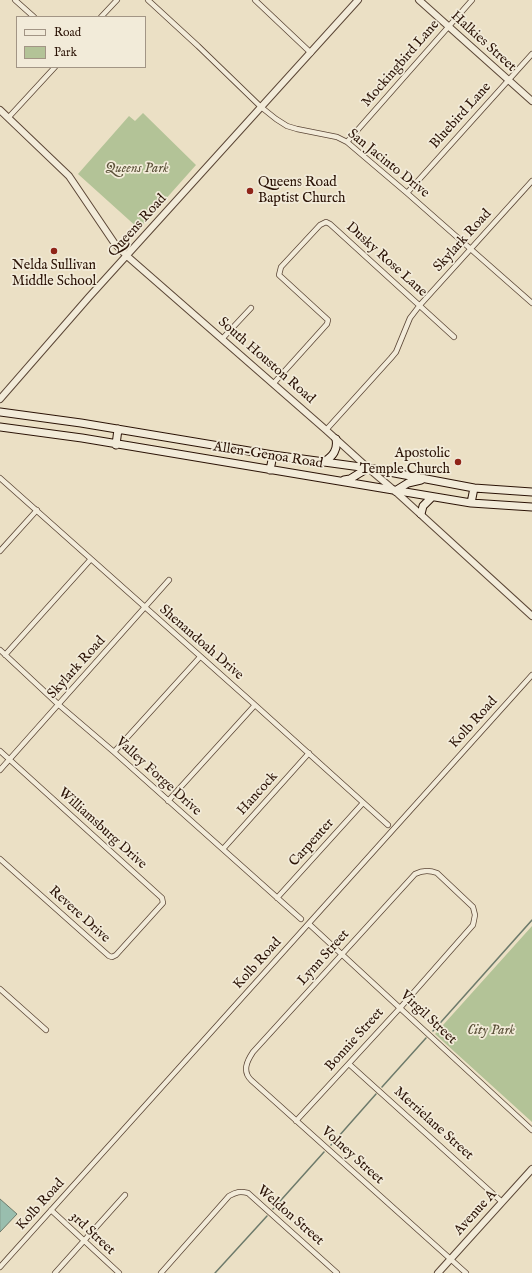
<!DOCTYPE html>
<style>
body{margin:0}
#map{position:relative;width:532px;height:1273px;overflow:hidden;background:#ebe0c5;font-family:"IM FELL English",serif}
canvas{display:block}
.legend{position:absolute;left:16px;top:16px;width:130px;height:52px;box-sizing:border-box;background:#f2ebd9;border:1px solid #a29585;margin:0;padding:5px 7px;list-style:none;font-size:12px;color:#2b1306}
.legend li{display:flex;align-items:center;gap:8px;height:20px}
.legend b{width:20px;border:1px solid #a29585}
</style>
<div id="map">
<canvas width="532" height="1273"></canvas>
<ul class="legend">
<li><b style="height:5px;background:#f2ebd9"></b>Road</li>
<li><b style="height:11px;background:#b3c397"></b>Park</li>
</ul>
</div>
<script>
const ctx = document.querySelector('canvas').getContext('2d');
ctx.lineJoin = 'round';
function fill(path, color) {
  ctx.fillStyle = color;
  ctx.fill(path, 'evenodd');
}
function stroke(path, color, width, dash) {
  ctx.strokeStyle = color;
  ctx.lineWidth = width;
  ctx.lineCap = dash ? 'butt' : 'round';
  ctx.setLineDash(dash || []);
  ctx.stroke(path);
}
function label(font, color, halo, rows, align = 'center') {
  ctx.font = font + ' "IM FELL English",serif';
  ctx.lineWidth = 3.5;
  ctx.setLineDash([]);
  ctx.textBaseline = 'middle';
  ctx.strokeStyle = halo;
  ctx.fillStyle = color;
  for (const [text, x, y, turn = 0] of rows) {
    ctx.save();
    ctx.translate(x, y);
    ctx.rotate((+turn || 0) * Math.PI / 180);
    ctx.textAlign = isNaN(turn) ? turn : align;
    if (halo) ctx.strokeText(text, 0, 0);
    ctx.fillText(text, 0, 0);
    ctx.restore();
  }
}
fill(new Path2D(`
 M143,113L196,165L139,229L78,174L129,116L135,121Z
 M532,926V1122L435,1034Z`), '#b3c397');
const water = new Path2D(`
 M0,1199L17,1214L0,1232Z`);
fill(water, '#99beae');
stroke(water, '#6d7a6b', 1);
stroke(new Path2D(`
 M433,1031L532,920
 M382,1087L426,1038
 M331,1145L376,1094
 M273,1209L324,1152
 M215,1273L267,1216`), '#6d7a6b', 1.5);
const minor = new Path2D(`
 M15,0L34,17
 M148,0L198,46L261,107L276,119L287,126L297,129L337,137L347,142L407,193L532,303
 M255,0L311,53
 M101,17L117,0
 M8,118L55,67
 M347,142L472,0
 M407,193L532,54
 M222,339L251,308
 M273,384L327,324L328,320L279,275L281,267L320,225L326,222L330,224L454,337
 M326,430L391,358L396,352L410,318L420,305L532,181
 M0,478L255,705L388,825
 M0,551L37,510
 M0,650L59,705L114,752L301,919
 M5,655L91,559
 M0,751L162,898L163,903L116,955L112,957L109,956L0,859
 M114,752L200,657
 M0,770L169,580
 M168,801L255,705
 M223,849L309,753
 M277,898L363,803
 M309,924L532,1130
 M0,989L46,1030
 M349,1064L502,1202
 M296,1121L400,1008L473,925L475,915L473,907L437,873C429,870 423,870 415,874L253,1052C247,1061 242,1071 251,1080L466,1273
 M51,1210L119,1273
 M0,1267L532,675
 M55,1273L125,1195
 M161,1273L229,1196C236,1192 240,1191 248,1193L337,1273`);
const tertiary = new Path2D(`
 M419,0L532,101
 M0,110L69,176L115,244L127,256L326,430L368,468L395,491L532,616
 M0,399L89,297L358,0
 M438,1273L532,1169`);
const secondary = new Path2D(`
 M0,412L81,423L273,455L368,468L474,488L532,492
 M0,427L82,438L471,503L532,507
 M116,445L118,429
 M324,462C333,456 338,450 336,439
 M270,470L273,455
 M344,480L350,479L368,468
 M395,491L408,483L421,480
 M471,503L474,488
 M421,514L423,506L432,497`);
stroke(minor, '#5b4636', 6);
stroke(tertiary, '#5b4636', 8);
stroke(secondary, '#2b1306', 9);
stroke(minor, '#f2ebd9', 4.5);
stroke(tertiary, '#f2ebd9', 6);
stroke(secondary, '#f2ebd9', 7);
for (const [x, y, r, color] of [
 [250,191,4,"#8f2418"],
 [54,251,4,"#8f2418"],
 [458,462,4,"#8f2418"]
]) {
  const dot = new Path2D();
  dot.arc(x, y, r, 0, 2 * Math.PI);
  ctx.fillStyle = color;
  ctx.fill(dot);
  stroke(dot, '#f2ebd9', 1.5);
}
label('14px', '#2b1306', '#f2ebd9', [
 ["Halkies Street",483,42,42],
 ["Mockingbird Lane",401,64,-49],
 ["Bluebird Lane",461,116,-48],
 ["San Jacinto Drive",388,164,39],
 ["Queens Road",138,226,-48],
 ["Skylark Road",463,241,-48],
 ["Dusky Rose Lane",386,260,42],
 ["South Houston Road",266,361,41],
 ["Allen-Genoa Road",268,456,9],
 ["Shenandoah Drive",201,643,41],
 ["Skylark Road",77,668,-48],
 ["Kolb Road",474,723,-48],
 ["Valley Forge Drive",158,777,42],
 ["Hancock",258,794,-48],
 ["Williamsburg Drive",102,829,42],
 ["Carpenter",312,843,-48],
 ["Revere Drive",79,915,42],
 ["Lynn Street",324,958,-48],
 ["Kolb Road",258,964,-48],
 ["Virgil Street",428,1018,43],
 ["Bonnie Street",355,1040,-48],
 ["Merrielane Street",433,1124,42],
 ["Volney Street",352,1156,42],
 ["Kolb Road",41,1205,-48],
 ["Avenue A",476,1213,-48],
 ["Weldon Street",290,1216,41],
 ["3rd Street",92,1234,43]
]);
label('italic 14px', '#5b5139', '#f2ebd9', [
 ["Queens Park",137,169],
 ["City Park",491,1031]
]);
label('14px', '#2b1306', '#f2ebd9', [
 ["Queens Road",258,183],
 ["Baptist Church",258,199],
 ["Nelda Sullivan",54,266,"center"],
 ["Middle School",54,282,"center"],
 ["Apostolic",450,454,"right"],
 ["Temple Church",450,470,"right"]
], 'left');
</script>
